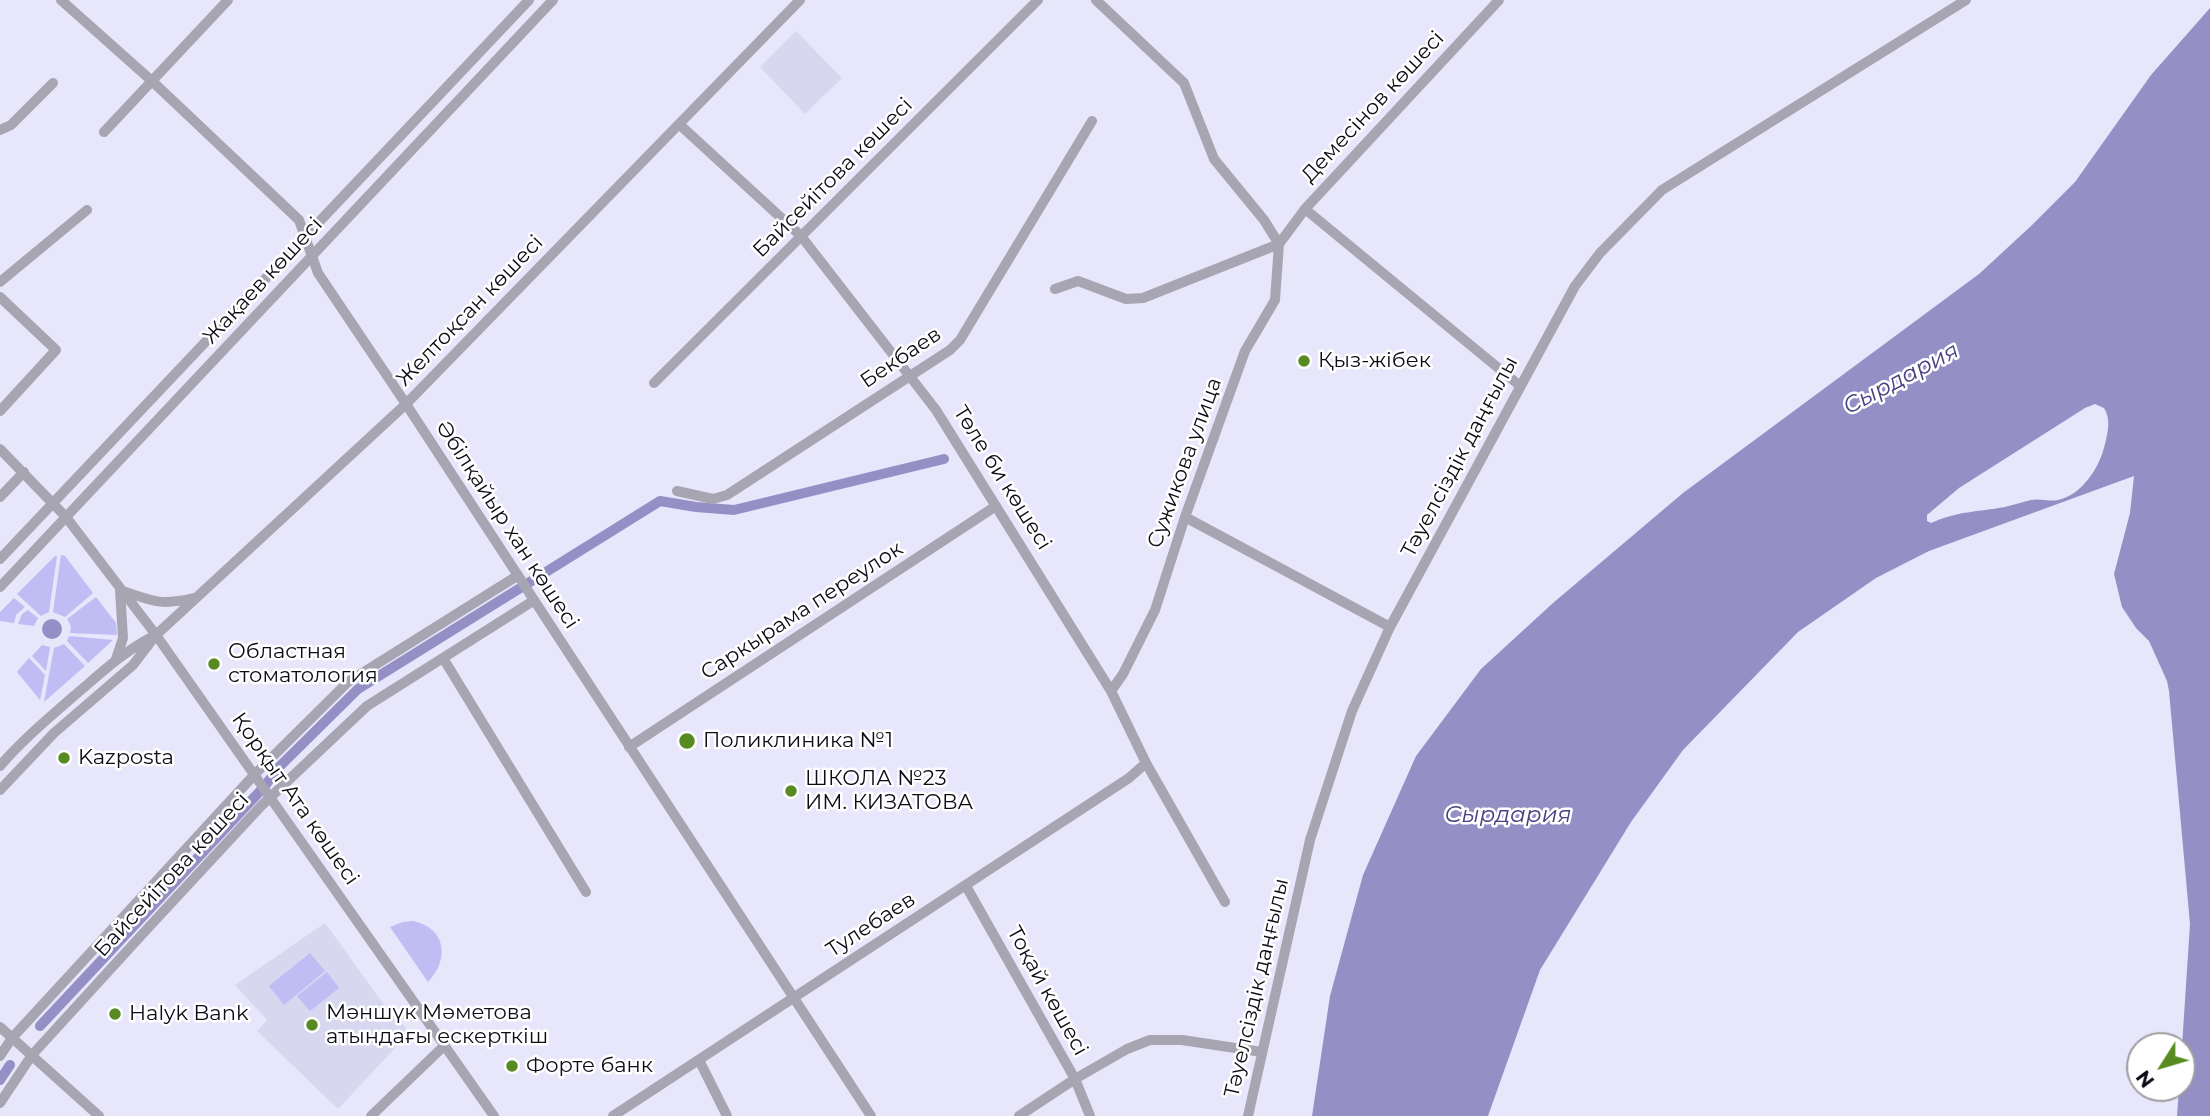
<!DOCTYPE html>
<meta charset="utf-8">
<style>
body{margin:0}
#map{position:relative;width:2210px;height:1116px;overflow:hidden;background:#e7e6fb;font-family:Montserrat,sans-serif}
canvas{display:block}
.north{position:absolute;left:2126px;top:1032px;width:70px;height:70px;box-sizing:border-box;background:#fff;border:2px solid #9e9ea1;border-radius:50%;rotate:233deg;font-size:19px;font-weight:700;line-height:28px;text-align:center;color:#0d0c15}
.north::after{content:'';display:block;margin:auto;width:24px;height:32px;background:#578b22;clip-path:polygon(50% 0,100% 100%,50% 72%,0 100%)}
</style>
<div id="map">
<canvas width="2210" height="1116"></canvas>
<div class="north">N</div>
</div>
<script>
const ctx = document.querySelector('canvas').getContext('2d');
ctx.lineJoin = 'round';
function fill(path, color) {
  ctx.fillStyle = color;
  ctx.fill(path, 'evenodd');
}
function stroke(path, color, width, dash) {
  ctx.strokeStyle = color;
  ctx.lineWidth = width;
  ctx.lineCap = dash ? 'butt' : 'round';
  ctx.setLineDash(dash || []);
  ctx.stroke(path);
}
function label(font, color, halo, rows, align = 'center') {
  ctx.font = font + ' Montserrat,sans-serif';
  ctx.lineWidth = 5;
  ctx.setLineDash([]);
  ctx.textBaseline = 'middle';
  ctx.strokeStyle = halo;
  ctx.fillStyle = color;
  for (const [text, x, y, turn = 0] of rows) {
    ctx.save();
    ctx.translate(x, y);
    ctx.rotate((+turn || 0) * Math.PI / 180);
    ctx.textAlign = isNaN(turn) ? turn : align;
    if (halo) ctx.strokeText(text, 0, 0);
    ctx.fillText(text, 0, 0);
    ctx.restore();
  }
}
fill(new Path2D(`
 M796,31L842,78L805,114L760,67Z
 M325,923L395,1020L397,1019L410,1032L338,1109L257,1031L267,1020L235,985Z`), '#d8d7f0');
fill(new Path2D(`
 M61,555L65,556L93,593L65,617L53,612Z
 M55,556H57L49,612L41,616L17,594Z
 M96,597L116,623L117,635L70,633L71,626L67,619Z
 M14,598L25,607L16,615L14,623L0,621V612Z
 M28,610L38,618L34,626L18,624L22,614Z
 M69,636L113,640L88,663L67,641Z
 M64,644L85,666L44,702L54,648Z
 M42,645L50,647L46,671L32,656Z
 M29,658L45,675L40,700L17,672Z
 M413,921C446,928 450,959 428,982L390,927L403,922Z
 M310,953L325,971L284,1005L269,986Z
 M327,972L339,988L310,1011L297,996Z`), '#c0bcf4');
fill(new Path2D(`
 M2210,8V1116H2177L2179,1088H2182V1046L2190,924L2169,691L2167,681L2149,641L2136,628L2122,607L2114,574L2130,513L2134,476L1929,551L1876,578L1798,632L1683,750L1631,822L1540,970L1488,1116H1312L1330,996L1363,875L1416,756L1481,669L1553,603L1683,493L1979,274L2031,226L2075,182L2151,75ZM2095,404L2104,408C2111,419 2108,432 2105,444C2100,467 2082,495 2058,500C2049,502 2040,498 2031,500C2022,502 2014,505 2005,507C1977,512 1958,511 1931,523L1927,521V515L1959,488L2085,408Z
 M42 629a10 10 0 1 1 20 0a10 10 0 1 1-20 0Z`), '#9490c6');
stroke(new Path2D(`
 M40,1026L264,787L279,767L358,689L660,501L696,507L734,510L944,459
 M0,1080L10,1065`), '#9490c6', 10);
stroke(new Path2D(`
 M61,0L153,82L299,220L318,273L406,404L871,1116
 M1096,0L1184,83L1214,159L1264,220L1279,244
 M680,125L801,236L936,410L1111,691L1146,763L1225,902
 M0,130L11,125L53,83
 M104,132L228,0
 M1305,209L1519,385
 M1279,244L1305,209L1499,0
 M0,282L87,210
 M1055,289L1078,281L1126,299L1143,298L1279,244
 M0,297L56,350L0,411
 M654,383L1038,0
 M0,449L66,517L156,635L494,1116
 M677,491L713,499L727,495L950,350L960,340L1092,121
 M0,497L24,472
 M1185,517L1390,627
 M0,559L529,0
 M0,587L553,0
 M443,658L586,892
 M116,659L123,638L120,590C153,601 159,606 194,598
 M1111,691L1123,674L1155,610L1185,517L1245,351L1275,300L1279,244
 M629,747L996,506
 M0,766C22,740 49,718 75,695C100,674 123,652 152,637
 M0,790L54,733L133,665L156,635L406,404L800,0
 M966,886L1075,1079L1090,1116
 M0,1027L99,1116
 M0,1056L12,1038L255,774L348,682L517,576
 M699,1060L727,1116
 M0,1103L32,1055L148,928L261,806L367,706L533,601
 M371,1116L445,1045
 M613,1116L1129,778L1146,763
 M1019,1116L1075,1079L1127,1049L1150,1040H1182L1262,1052
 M1248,1116L1310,840L1352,711L1390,627L1575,286L1600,253L1662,190L1966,0`), '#a6a5b1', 10);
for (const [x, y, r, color] of [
 [1304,361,7,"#578b22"],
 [214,664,7,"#578b22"],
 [687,741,9,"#578b22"],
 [64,758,7,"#578b22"],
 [791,791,7,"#578b22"],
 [115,1014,7,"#578b22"],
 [312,1025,7,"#578b22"],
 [512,1066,7,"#578b22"]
]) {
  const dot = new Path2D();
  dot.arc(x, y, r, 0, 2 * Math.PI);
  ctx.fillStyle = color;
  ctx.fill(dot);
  stroke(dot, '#fff', 2.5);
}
label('21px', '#0d0c15', '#fff', [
 ["Демесінов көшесі",1373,107,-47],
 ["Байсейітова көшесі",833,178,-45],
 ["Жақаев көшесі",263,281,-47],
 ["Желтоқсан көшесі",470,311,-46],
 ["Бекбаев",901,358,-34],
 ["Тәуелсіздік даңғылы",1460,457,-62],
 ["Сужикова улица",1185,463,-70],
 ["Төле би көшесі",1002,478,58],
 ["Әбілқайыр хан көшесі",507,525,57],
 ["Саркырама переулок",802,611,-33],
 ["Қорқыт Ата көшесі",295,799,55],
 ["Байсейітова көшесі",172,875,-47],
 ["Тулебаев",871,925,-33],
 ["Тәуелсіздік даңғылы",1257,988,-77],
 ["Тоқай көшесі",1047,991,61]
]);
label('21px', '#0d0c15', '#fff', [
 ["Қыз-жібек",1318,361],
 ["Областная",228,652],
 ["стоматология",228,676],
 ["Поликлиника №1",703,741],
 ["Kazposta",78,758],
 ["ШКОЛА №23",805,779],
 ["ИМ. КИЗАТОВА",805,803],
 ["Мәншүк Мәметова",326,1013],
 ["атындағы ескерткіш",326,1037],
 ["Halyk Bank",129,1014],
 ["Форте банк",526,1066]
], 'left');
label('italic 23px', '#4a4184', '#fff', [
 ["Сырдария",1901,379,-28],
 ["Сырдария",1508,815]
]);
</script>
